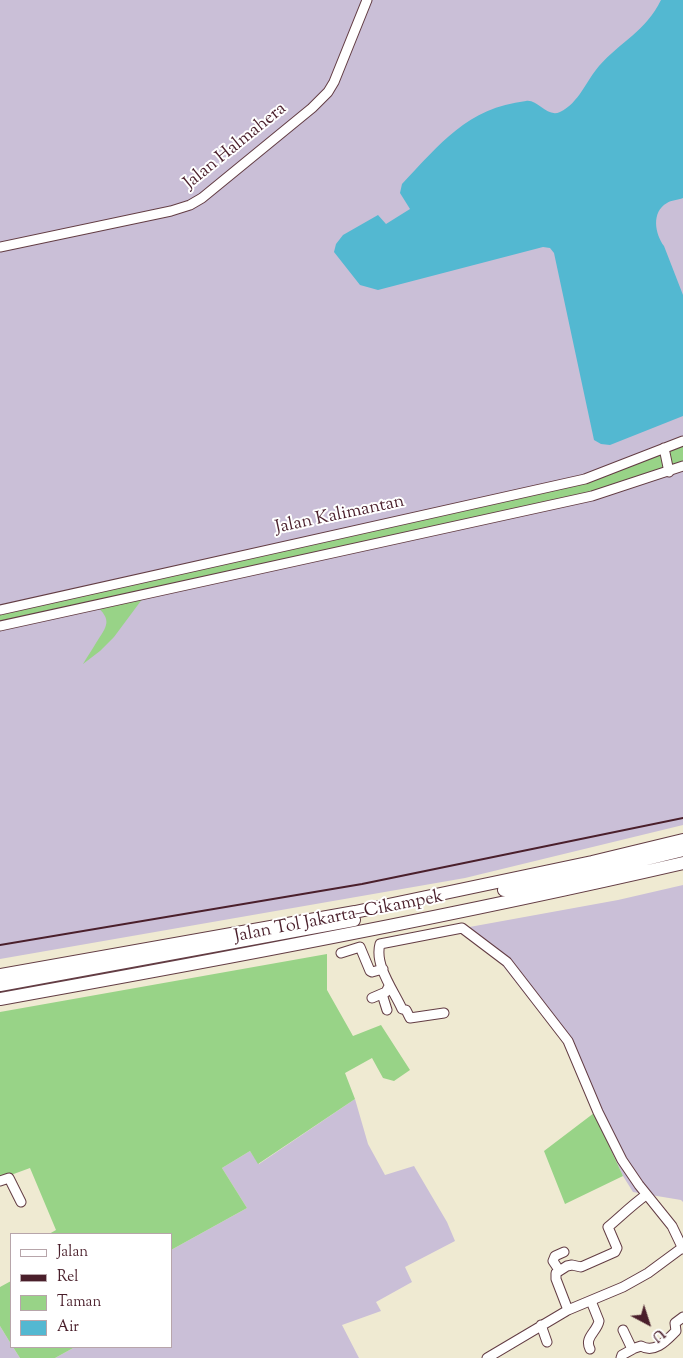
<!DOCTYPE html>
<meta charset="utf-8">
<style>
body{margin:0}
#map{position:relative;width:683px;height:1358px;overflow:hidden;background:#efead2;font-family:"Sorts Mill Goudy",serif}
canvas{display:block}
.legend{position:absolute;left:10px;top:1233px;width:162px;height:115px;box-sizing:border-box;background:#fff;border:1px solid #b7a5aa;margin:0;padding:6px 9px;list-style:none;font-size:15px;color:#4a1f2b}
.legend li{display:flex;align-items:center;gap:10px;height:25px}
.legend b{width:25px;border:1px solid #b7a5aa}
.north{position:absolute;left:623px;top:1298px;width:50px;height:50px;-webkit-text-stroke:4px #fff;paint-order:stroke;rotate:140deg;font-size:14px;font-weight:700;line-height:20px;text-align:center;color:#4a1f2b}
.north::after{content:'';display:block;margin:auto;width:18px;height:22px;background:#4a1f2b;clip-path:polygon(50% 0,100% 100%,50% 72%,0 100%)}
</style>
<div id="map">
<canvas width="683" height="1358"></canvas>
<ul class="legend">
<li><b style="height:6px;background:#fff"></b>Jalan</li>
<li><b style="height:6px;background:#4a1f2b"></b>Rel</li>
<li><b style="height:14px;background:#98d387"></b>Taman</li>
<li><b style="height:14px;background:#53b8d1"></b>Air</li>
</ul>
<div class="north">U</div>
</div>
<script>
const ctx = document.querySelector('canvas').getContext('2d');
ctx.lineJoin = 'round';
function fill(path, color) {
  ctx.fillStyle = color;
  ctx.fill(path, 'evenodd');
}
function stroke(path, color, width, dash) {
  ctx.strokeStyle = color;
  ctx.lineWidth = width;
  ctx.lineCap = dash ? 'butt' : 'round';
  ctx.setLineDash(dash || []);
  ctx.stroke(path);
}
function label(font, color, halo, rows, align = 'center') {
  ctx.font = font + ' "Sorts Mill Goudy",serif';
  ctx.lineWidth = 4;
  ctx.setLineDash([]);
  ctx.textBaseline = 'middle';
  ctx.strokeStyle = halo;
  ctx.fillStyle = color;
  for (const [text, x, y, turn = 0] of rows) {
    ctx.save();
    ctx.translate(x, y);
    ctx.rotate((+turn || 0) * Math.PI / 180);
    ctx.textAlign = isNaN(turn) ? turn : align;
    if (halo) ctx.strokeText(text, 0, 0);
    ctx.fillText(text, 0, 0);
    ctx.restore();
  }
}
fill(new Path2D(`
 M0,0H683V825L465,878L0,959Z
 M683,885V1202L681,1200L633,1192L623,1176L594,1113L573,1055L503,966L464,928L618,900Z
 M355,1099L368,1144L385,1175L414,1166L447,1222L455,1241L405,1267L412,1282L376,1302L381,1311L342,1325L359,1358H55L75,1347H171V1250L247,1208L222,1168L250,1151L259,1164Z
 M0,1326L11,1344V1347H13L20,1358H0Z`), '#cabfd7');
fill(new Path2D(`
 M683,441V466L592,496L146,594L114,637L100,651L83,664C87,657 92,650 96,643C107,626 113,620 95,605L0,626V610L585,479Z
 M327,954V990L353,1036L381,1025L410,1070L394,1081L383,1078L372,1058L345,1073L355,1099L258,1164L250,1151L222,1168L247,1208L171,1250V1234H49L56,1230L30,1168L0,1179V1012Z
 M594,1113L623,1176L565,1204L544,1151Z
 M11,1281V1344L0,1326V1287Z
 M13,1347H75L55,1358H20Z`), '#98d387');
fill(new Path2D(`
 M661,0H683V198C678,200 671,200 667,203C651,212 655,234 664,246L683,295V416L610,445L601,444L594,440L554,253L550,248L543,247L378,290L360,285L334,252L336,244L343,235L378,215L386,224L410,209L400,193L402,184C440,144 467,108 526,101C538,99 547,118 560,112C579,103 586,81 599,66C620,42 646,31 661,0Z`), '#53b8d1');
const minor = new Path2D(`
 M0,247L171,211L190,205L202,198L312,108L328,92L334,82L367,0
 M664,448L669,472
 M0,610L585,479L683,441
 M0,626L592,496L683,466
 M341,953L360,947L370,971L372,972L383,969
 M382,994L387,1010
 M372,998L386,992L389,986
 M444,1013L410,1018L406,1010L402,1009C394,991 374,965 380,944L462,928L507,962L568,1041L598,1112L622,1160L639,1185L672,1226L683,1249
 M0,1181L9,1178L21,1202
 M559,1270L553,1261L555,1256L564,1252
 M568,1310L556,1279V1273L567,1266L572,1265L581,1267L615,1252L617,1248L608,1227C620,1217 632,1205 646,1195
 M541,1325L547,1342
 M623,1330L632,1349L641,1346C655,1354 667,1340 676,1331L675,1323L683,1317
 M590,1349C584,1337 597,1332 599,1321L591,1301
 M487,1358L568,1310L623,1287L648,1273L682,1248
 M621,1358L622,1355L633,1349`);
const highway = new Path2D(`
 M504,890L598,871L683,850
 M0,975L355,912L592,862L683,840
 M0,985L354,920
 M0,999C229,958 457,915 683,863`);
stroke(minor, '#633d44', 11);
stroke(highway, '#633d44', 14);
stroke(minor, '#fff', 9);
stroke(highway, '#fff', 12);
stroke(new Path2D(`
 M0,945L362,884L683,818`), '#4a1f2b', 2);
label('18px', '#4a1f2b', '#fff', [
 ["Jalan Halmahera",236,147,-39],
 ["Jalan Kalimantan",340,516,-12],
 ["Jalan Tol Jakarta–Cikampek",339,918,-11]
]);
</script>
